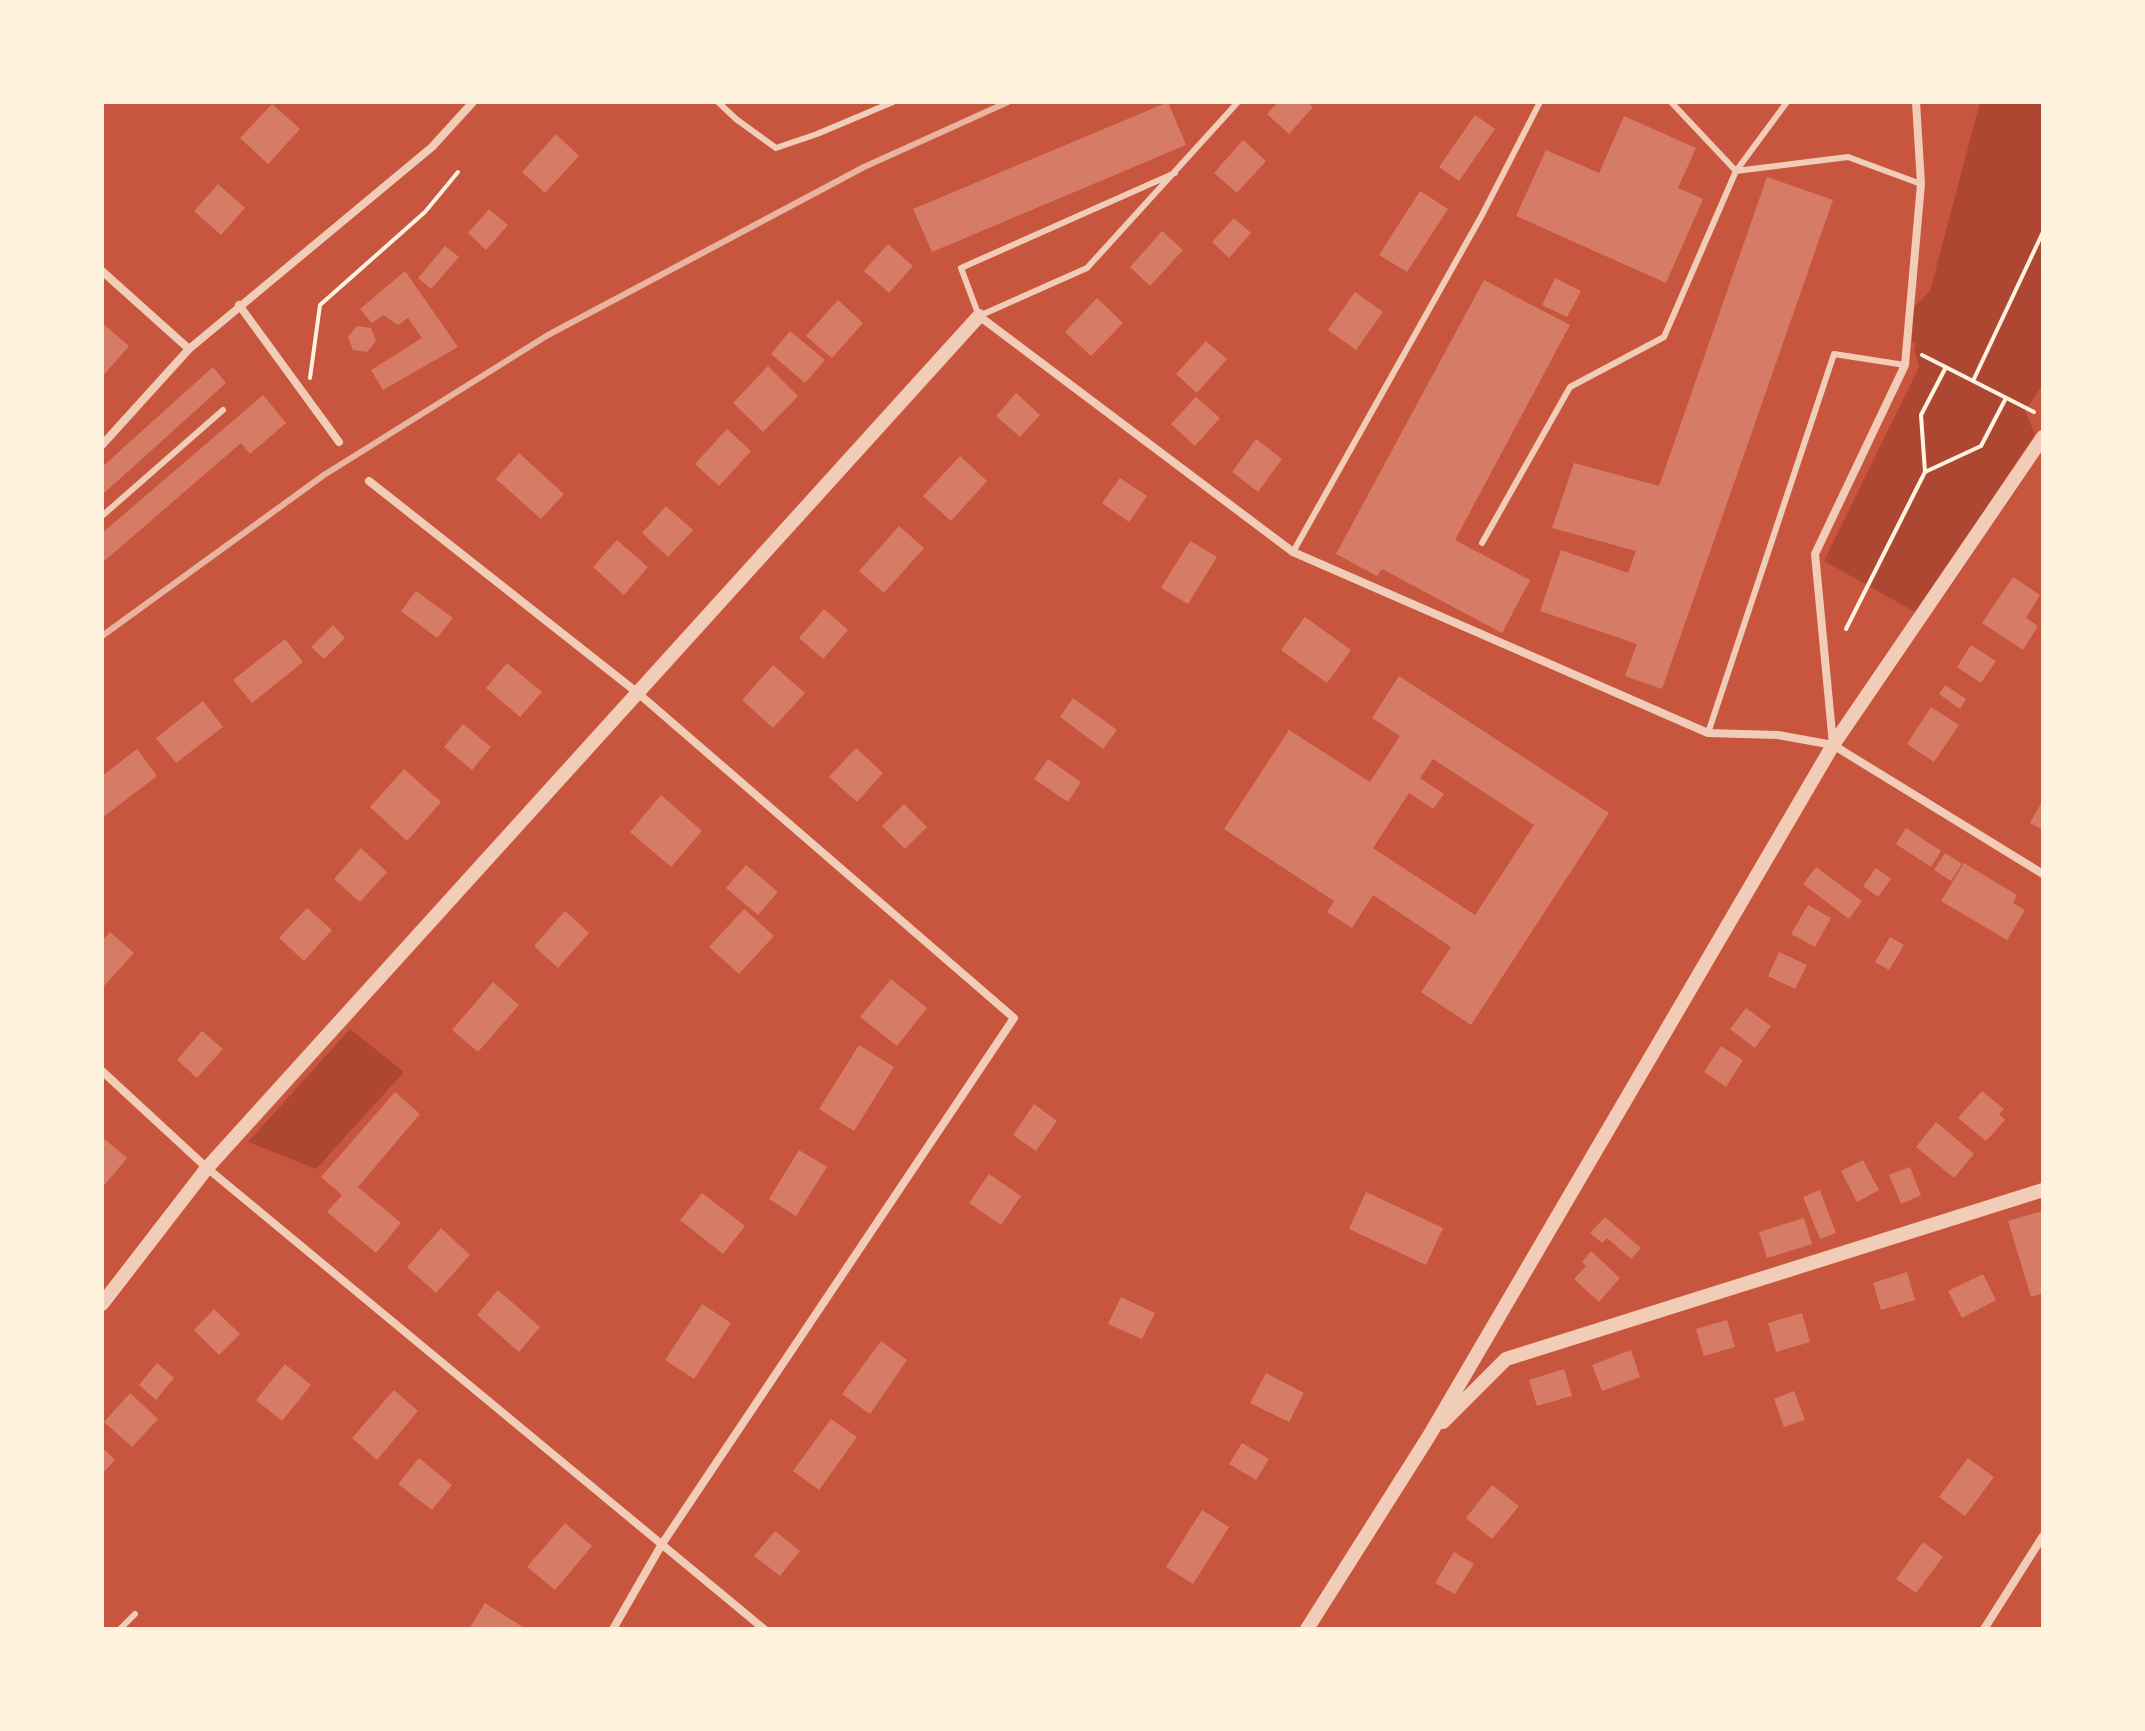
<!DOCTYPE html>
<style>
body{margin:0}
#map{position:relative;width:2145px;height:1731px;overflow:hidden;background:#c8553d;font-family:Rubik,sans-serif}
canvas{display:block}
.frame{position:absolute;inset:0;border:104px solid #fff3e0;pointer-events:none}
</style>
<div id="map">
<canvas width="2145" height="1731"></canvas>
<div class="frame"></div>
</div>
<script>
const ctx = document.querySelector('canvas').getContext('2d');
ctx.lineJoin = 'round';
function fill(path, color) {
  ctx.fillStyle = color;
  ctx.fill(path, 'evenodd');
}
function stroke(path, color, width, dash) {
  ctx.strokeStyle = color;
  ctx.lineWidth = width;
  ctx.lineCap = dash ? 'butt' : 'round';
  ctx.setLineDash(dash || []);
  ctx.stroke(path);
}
fill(new Path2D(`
 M1980,102H2043V384L2025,411L2035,434L1917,613L1824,561L1919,367L1914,350L1916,344L1912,342L1913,308L1930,291Z
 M350,1029L404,1072L316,1169L248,1142Z`), '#ae4732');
fill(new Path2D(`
 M1168,102L1186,145L932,252L913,209Z
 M1278,102H1307L1313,107L1289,134L1267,114Z
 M272,104L300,129L268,164L240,138Z
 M1475,115L1495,129L1459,181L1439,167Z
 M1624,116L1696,148L1678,188L1703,199L1666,283L1516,216L1546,150L1599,173Z
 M556,134L579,156L545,193L522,172Z
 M1243,140L1266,161L1237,193L1214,173Z
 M1767,177L1833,200L1662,689L1625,676L1637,644L1540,611L1561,550L1628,573L1636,551L1552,528L1574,463L1659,486Z
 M218,184L245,208L221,235L194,211Z
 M1420,191L1448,209L1407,272L1379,255Z
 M489,209L508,225L486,250L468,233Z
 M1234,218L1251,233L1229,258L1212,242Z
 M1162,231L1183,250L1150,286L1130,267Z
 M888,244L913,266L889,293L864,271Z
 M445,246L459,257L431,289L418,278Z
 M405,271L458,347L383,390L371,370L422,338L408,318L398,325L383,315L372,323L360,309Z
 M1555,278L1581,291L1567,317L1542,305Z
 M1484,280L1570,325L1455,540L1530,580L1502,633L1382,569L1377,576L1336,554Z
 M1355,292L1383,312L1356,350L1328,330Z
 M1097,298L1123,323L1091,356L1065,332Z
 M838,300L863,323L832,358L806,336Z
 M102,323L129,346L102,377Z
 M357,326L371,328L376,341L367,352L353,350L348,337Z
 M790,331L825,360L805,383L771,354Z
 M1206,341L1227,359L1197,393L1176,374Z
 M768,366L798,396L763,432L733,403Z
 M213,367L226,383L102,495V467Z
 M1016,393L1040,415L1020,437L996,416Z
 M263,395L286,423L250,454L241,443L102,563V533Z
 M1196,397L1220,418L1195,446L1171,424Z
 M727,429L751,451L719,486L695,464Z
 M1256,439L1282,459L1258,492L1232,472Z
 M519,453L564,494L541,519L496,479Z
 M960,456L987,481L951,521L923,496Z
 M1120,478L1147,496L1129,522L1102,503Z
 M666,506L693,530L668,557L642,533Z
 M899,526L924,548L884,593L859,571Z
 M617,540L648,567L624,595L593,567Z
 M1190,541L1217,557L1188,604L1161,588Z
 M2013,577L2040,595L2026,618L2038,626L2023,650L1982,623Z
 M416,591L453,618L437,638L401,611Z
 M824,609L848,630L823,659L799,638Z
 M1305,617L1351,650L1327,683L1281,650Z
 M333,625L345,638L324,659L311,647Z
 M285,639L303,662L252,703L233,680Z
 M1971,645L1996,661L1981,683L1957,667Z
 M507,663L542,692L520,717L486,688Z
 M773,665L805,693L773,728L742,700Z
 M1399,676L1609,813L1471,1025L1421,992L1451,947L1373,895L1352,928L1327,912L1334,901L1224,829L1289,730L1370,782L1400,736L1372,718ZM1433,759L1534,825L1475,915L1373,848L1409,793L1433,809L1444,794L1420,778Z
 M1945,685L1966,699L1960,709L1939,694Z
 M1073,698L1117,730L1103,749L1060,717Z
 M203,701L223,727L176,763L156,738Z
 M1931,707L1959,725L1934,762L1907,744Z
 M463,724L491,747L472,770L444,747Z
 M856,748L883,773L857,802L829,777Z
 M137,749L157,776L102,818V776Z
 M1048,759L1081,782L1068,802L1034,779Z
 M404,769L441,802L407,841L370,807Z
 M661,795L702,831L671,867L630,832Z
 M2043,800V830L2030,823Z
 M904,804L927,827L905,849L882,826Z
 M1906,828L1941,851L1931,867L1896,844Z
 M361,848L387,872L360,902L334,879Z
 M1945,853L1962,864L1951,881L1934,870Z
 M1964,863L2017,895L2013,903L2025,910L2007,940L1941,901Z
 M746,865L778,892L758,915L726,888Z
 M1816,867L1862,901L1849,919L1803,884Z
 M1876,868L1891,879L1878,897L1863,886Z
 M1808,905L1831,918L1815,947L1791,934Z
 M307,908L332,930L304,961L279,938Z
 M744,909L774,936L739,974L709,947Z
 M565,911L589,933L558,968L534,946Z
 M110,932L134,953L102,988V941Z
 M1890,937L1904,945L1889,970L1875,962Z
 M1779,952L1807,965L1795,989L1768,976Z
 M891,979L927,1008L897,1046L860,1017Z
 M493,982L519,1005L478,1052L452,1030Z
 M1746,1008L1771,1026L1755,1048L1730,1029Z
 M202,1031L223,1049L197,1078L177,1060Z
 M859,1045L894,1067L854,1131L819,1109Z
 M1721,1046L1743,1060L1726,1087L1704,1072Z
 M1982,1091L2004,1109L1999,1114L2005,1120L1986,1141L1958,1118Z
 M395,1092L420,1114L358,1187L401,1223L376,1253L327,1212L342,1195L321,1177Z
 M1034,1104L1057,1121L1036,1151L1013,1135Z
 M1936,1122L1974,1154L1954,1178L1916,1147Z
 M102,1137L127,1158L102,1188Z
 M799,1150L827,1167L796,1216L769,1199Z
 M1863,1160L1879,1190L1857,1202L1841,1171Z
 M1910,1167L1921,1195L1901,1204L1889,1175Z
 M989,1174L1021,1196L1001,1225L969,1203Z
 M1820,1190L1836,1233L1820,1239L1803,1197Z
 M1366,1192L1443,1228L1426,1265L1349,1229Z
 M702,1193L745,1226L723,1254L680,1220Z
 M2042,1211L2043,1293L2031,1297L2008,1221Z
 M1605,1217L1641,1248L1631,1259L1607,1238L1602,1243L1590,1233Z
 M1804,1218L1812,1244L1767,1258L1759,1232Z
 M441,1228L470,1255L436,1293L407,1267Z
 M1591,1251L1620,1278L1599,1302L1574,1279L1586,1266L1582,1262Z
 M1907,1272L1915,1300L1881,1310L1873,1283Z
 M1983,1274L1996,1300L1962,1318L1948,1291Z
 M498,1290L540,1327L519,1352L477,1315Z
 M1121,1297L1155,1313L1142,1339L1108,1324Z
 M702,1304L731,1323L694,1379L665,1360Z
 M214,1309L240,1334L219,1355L194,1330Z
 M1802,1313L1810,1342L1776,1352L1768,1323Z
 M1727,1320L1735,1347L1704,1356L1696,1329Z
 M881,1341L907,1360L870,1414L842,1394Z
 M1631,1350L1640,1377L1602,1391L1592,1365Z
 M157,1363L174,1378L156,1400L139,1385Z
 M285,1364L311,1385L282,1421L256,1400Z
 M1564,1369L1572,1396L1537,1406L1529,1380Z
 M1266,1373L1304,1393L1289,1422L1250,1403Z
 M394,1390L418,1411L377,1460L352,1438Z
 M1794,1391L1805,1420L1784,1427L1774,1399Z
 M130,1393L158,1419L132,1447L104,1422Z
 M831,1419L857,1437L819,1490L793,1471Z
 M1242,1443L1269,1459L1256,1480L1229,1464Z
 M102,1447L115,1460L102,1474Z
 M419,1458L452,1485L432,1510L398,1484Z
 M1968,1458L1994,1477L1965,1516L1939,1497Z
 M1492,1485L1519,1506L1492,1539L1466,1518Z
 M1202,1510L1229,1527L1193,1584L1166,1567Z
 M565,1523L592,1546L555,1590L527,1567Z
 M775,1531L800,1551L780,1576L754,1556Z
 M1923,1542L1943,1557L1916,1593L1896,1579Z
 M1454,1552L1474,1564L1455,1594L1435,1583Z
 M485,1603L526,1629H469Z`), '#d67c66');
stroke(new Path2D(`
 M1922,355L2034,412
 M310,378L320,305L425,212L458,172
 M1973,381L2043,232
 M1925,472L1921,415L1946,367
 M1846,629L1925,472L1981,446L2006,398`), '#fff3e0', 4);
stroke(new Path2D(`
 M718,102L736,119L776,148L817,134L893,102
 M1671,102L1736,171L1848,157L1921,184
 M1175,173L961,268L979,316L1087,268L1238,102
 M102,516L223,410
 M1482,543L1570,387L1664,337L1736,171L1787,102
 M1293,552L1482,215L1540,102
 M1708,733L1834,354L1905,365
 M120,1629L135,1614`), '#f1ccb7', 6);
stroke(new Path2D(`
 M102,271L189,349
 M239,305L339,442
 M979,316L1293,552L1708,733L1778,735L1833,745L2043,874
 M102,445L189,349L432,147L473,102
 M369,481L639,694L1014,1018L662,1544L613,1629
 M1833,744L1815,554L1905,365L1921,184L1916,102
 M102,1071L207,1168L764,1629
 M1984,1629L2043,1536`), '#f1ccb7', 8);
stroke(new Path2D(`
 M102,1304L207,1168L979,316
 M1443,1422L1506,1359L2043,1190
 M1307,1629L1429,1436L1833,745L2043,437`), '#f1ccb7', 14);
stroke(new Path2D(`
 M102,636L324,475L548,335L864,167L1008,102`), '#e9b49f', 6);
</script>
